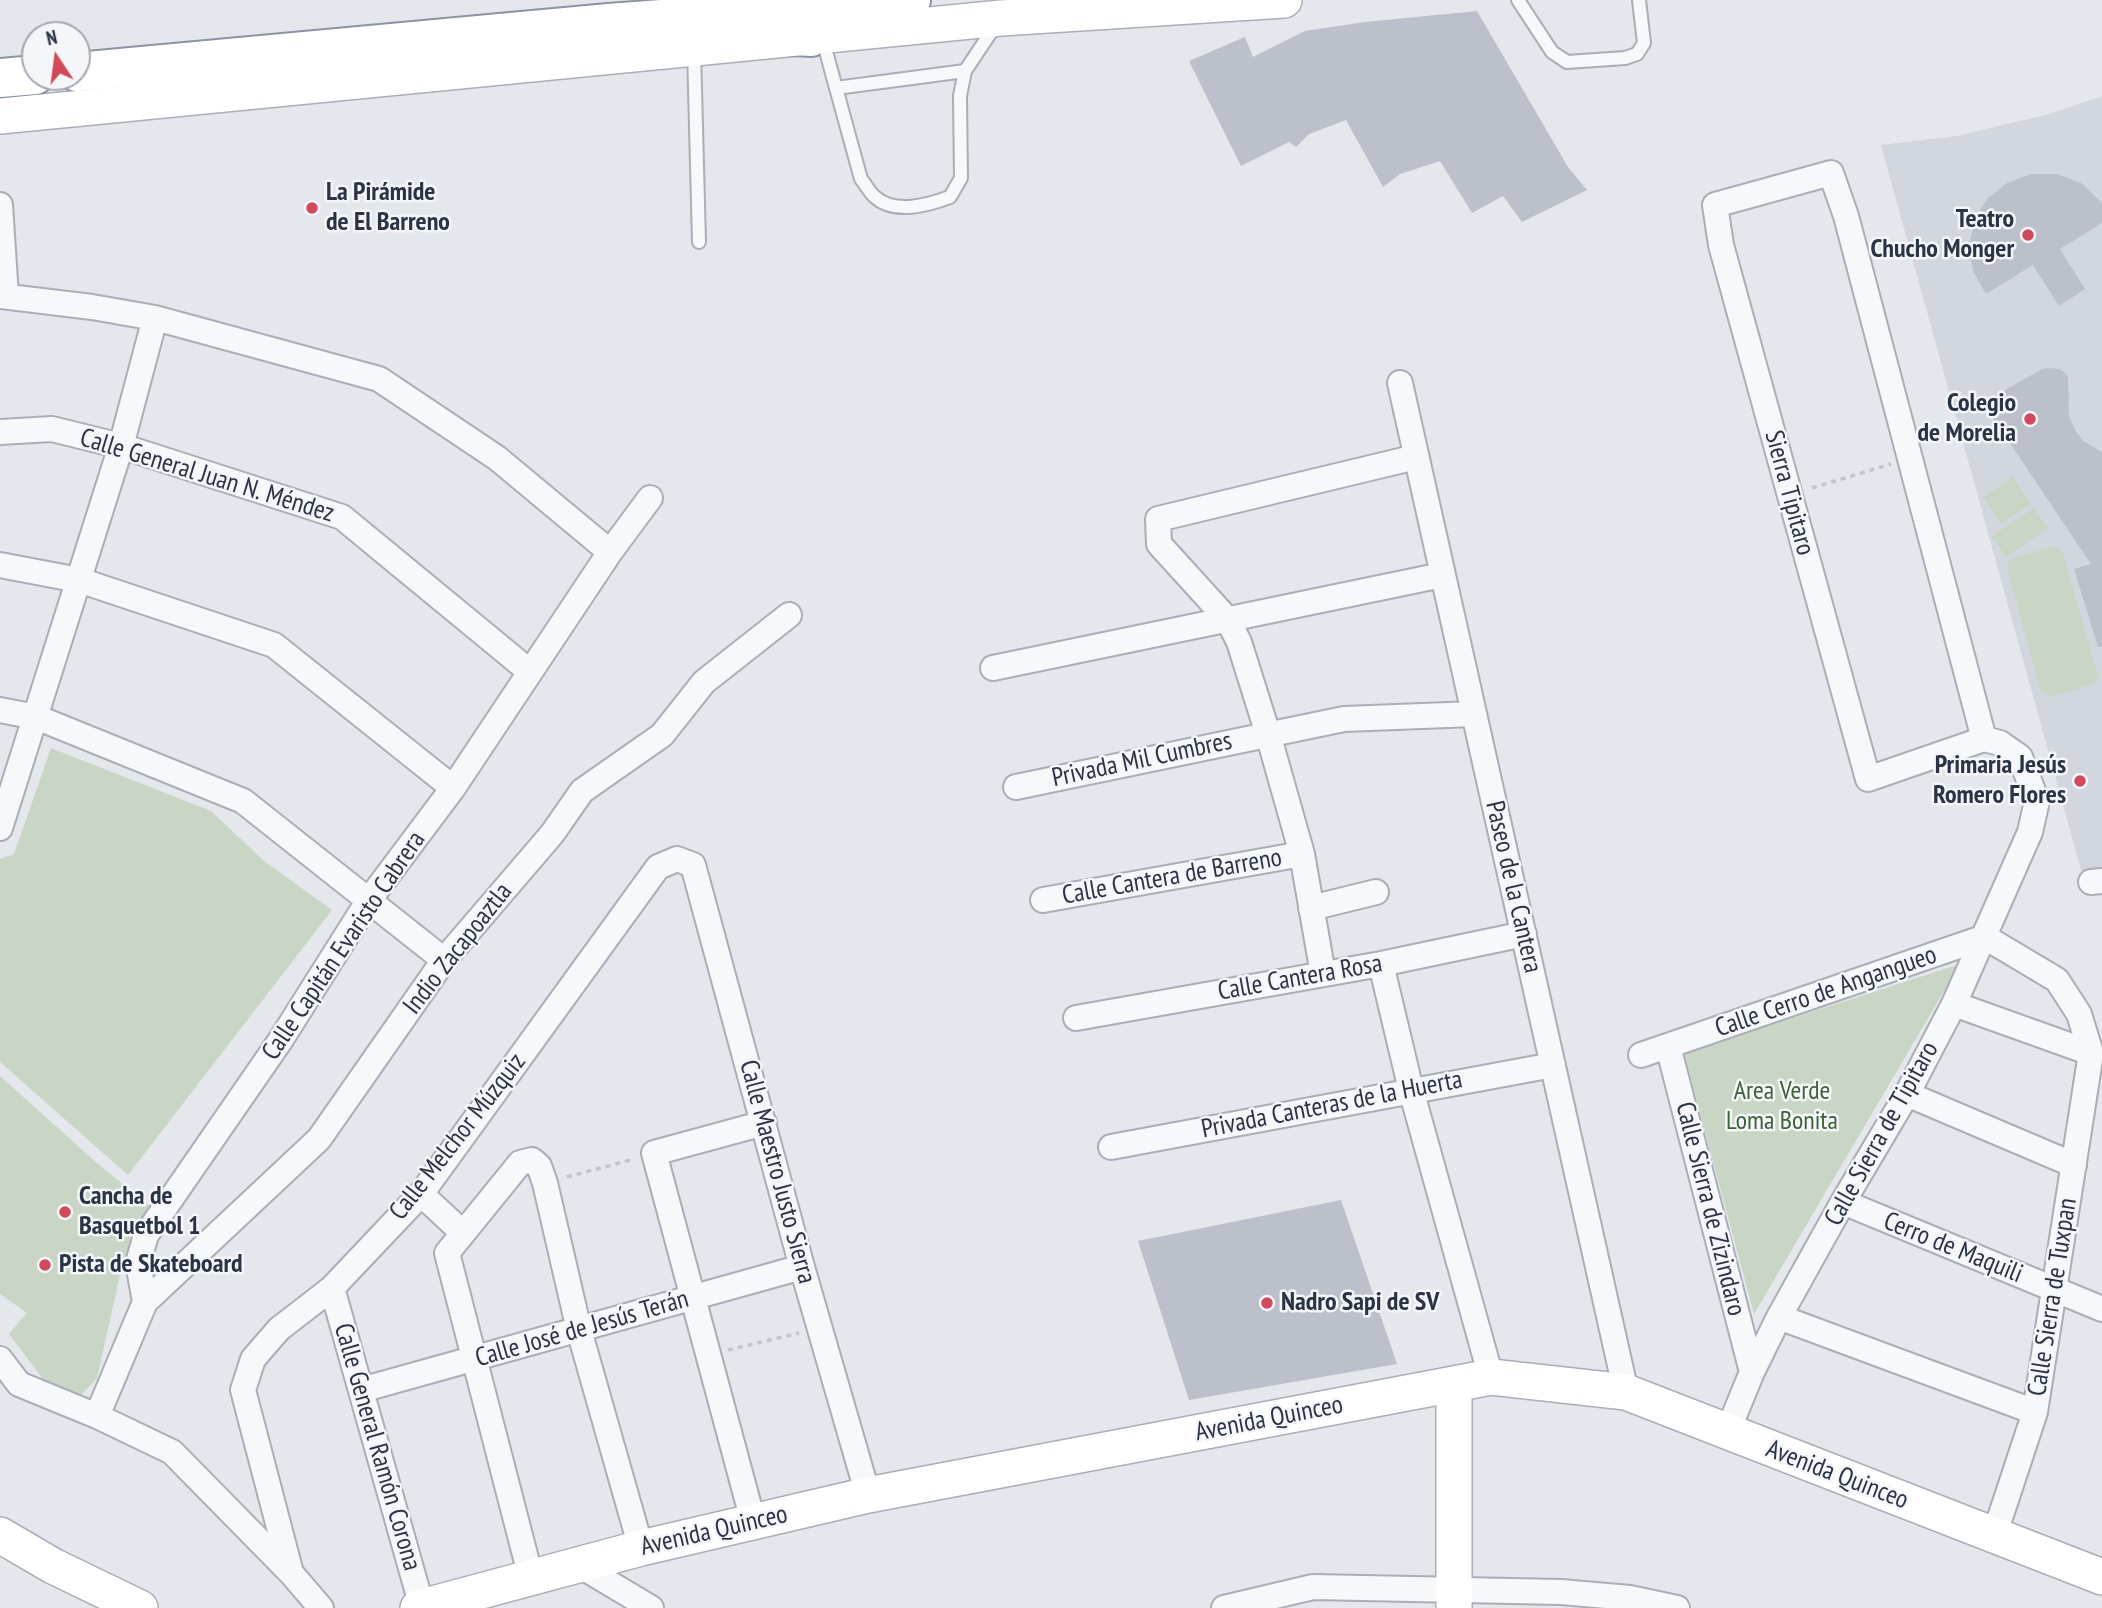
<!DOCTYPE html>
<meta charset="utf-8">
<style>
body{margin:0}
#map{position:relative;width:2102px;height:1608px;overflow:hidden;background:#e4e7ec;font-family:"PT Sans Narrow",sans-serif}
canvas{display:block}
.north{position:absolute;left:21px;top:21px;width:70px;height:70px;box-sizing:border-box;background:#f4f6f9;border:2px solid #a4a8b1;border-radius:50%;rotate:347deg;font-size:19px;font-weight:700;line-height:28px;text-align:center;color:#2b3445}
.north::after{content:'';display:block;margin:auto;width:24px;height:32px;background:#d1495b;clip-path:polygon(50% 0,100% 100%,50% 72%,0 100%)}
</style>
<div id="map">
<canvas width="2102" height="1608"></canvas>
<div class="north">N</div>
</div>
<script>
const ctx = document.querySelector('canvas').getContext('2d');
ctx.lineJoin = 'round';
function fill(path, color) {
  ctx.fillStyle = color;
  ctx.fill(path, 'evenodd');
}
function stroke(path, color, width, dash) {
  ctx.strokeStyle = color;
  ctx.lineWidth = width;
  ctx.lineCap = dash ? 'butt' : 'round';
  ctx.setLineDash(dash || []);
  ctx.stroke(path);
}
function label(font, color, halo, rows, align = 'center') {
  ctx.font = font + ' "PT Sans Narrow",sans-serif';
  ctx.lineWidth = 5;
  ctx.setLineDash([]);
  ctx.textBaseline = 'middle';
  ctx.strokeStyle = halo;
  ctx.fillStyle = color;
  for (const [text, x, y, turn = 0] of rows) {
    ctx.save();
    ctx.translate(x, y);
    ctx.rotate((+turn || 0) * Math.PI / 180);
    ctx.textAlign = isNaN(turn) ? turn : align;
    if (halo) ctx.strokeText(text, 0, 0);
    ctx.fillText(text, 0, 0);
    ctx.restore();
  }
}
fill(new Path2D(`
 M2102,96V874L2083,877L1881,145L1957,136L2049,114Z`), '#d2d6de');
fill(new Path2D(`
 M2013,477L2031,504L2001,524L1983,497Z
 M2034,508L2048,528L2006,557L1992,536Z
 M2054,546L2063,553L2098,676L2093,684L2051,697L2041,692L2007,569L2010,559Z
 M51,748L211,811L264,861L332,910L128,1175L0,1062V859L14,854Z
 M1960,964L1754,1314L1684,1053Z
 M0,1076L98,1164L157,1212L120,1275L97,1378L80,1396L43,1379L9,1334L27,1313L0,1294Z`), '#c9d6c5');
fill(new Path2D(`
 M1477,11L1568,167L1587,190L1522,222L1503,196L1472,213L1440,161L1400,174L1383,187L1346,120L1309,134L1296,147L1289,142L1241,166L1189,61L1245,37L1253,57L1305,31L1365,22Z
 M2031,174H2057L2081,183L2102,203V223L2060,249L2085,289L2059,306L2033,265L1986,294L1973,271L1969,246L1974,221L1987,199L2007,183Z
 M2052,368L2062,370L2068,377L2069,416L2075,430L2083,441L2102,452V647H2098L2074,569L2091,564L1983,403L2042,369Z
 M1341,1200L1397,1364L1189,1400L1138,1241Z`), '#bbc0ca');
const lane = new Path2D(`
 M1518,0L1552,52L1567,62L1625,58L1637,54L1644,43L1639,0
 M822,37L861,179C866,185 870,193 875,197C895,215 928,205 950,197L961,178L960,96L965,71L995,26
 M694,50L699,242
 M836,88L965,71`);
const street = new Path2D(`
 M0,205L6,296
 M0,296L92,307L155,318L379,379L497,458L610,552
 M1400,383L1626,1392
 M0,432L52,429L121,446L342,517L529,671
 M0,565L79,580L274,645L453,788
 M993,668L1442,575
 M0,710L36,717L243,801L444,960
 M1016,787L1344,719L1474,714
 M0,828L121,446L155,318
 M2091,882L2102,881
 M1043,900L1302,854
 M1311,908L1376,892
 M1381,964L1411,1090L1491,1377
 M1323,974L1302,854L1268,734L1239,642L1228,620L1159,544L1158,519L1416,457
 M1954,1004L2091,1053
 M1076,1018L1381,964L1524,934
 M1668,1046L1752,1372
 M1641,1055L1985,937L2057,980L2079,1014L2091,1053L2035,1412L1994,1536
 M1907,1094L2074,1165
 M1111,1147L1553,1065
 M421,1194L462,1232
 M1843,1202L2102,1309
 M332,1288L422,1607
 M145,1302L319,1139L444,960L552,834L582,791L662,735L704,682L789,615
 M1779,1317L2035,1412
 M0,1359L19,1384L97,1416L172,1452L291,1573L321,1608
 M361,1390L802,1267
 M97,1416L145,1302L138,1263L146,1235L280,1041L369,900L453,788L610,552L650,498
 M1727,1433L1752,1372L1779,1317L1843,1202L1907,1094L1954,1004L2030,832L2037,801L2020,757L2000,743L1984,739L1868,779L1721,245L1715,205L1831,173L1846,216L1984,739
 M753,1521L654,1153L764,1123
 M579,1565L651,1608
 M291,1573L243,1390L253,1359L279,1329L332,1288L421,1194L658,867L677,859L693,865L802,1267L868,1495
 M531,1578L447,1253L520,1163L532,1160L539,1166L545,1183L579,1330L641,1548
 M1224,1608L1313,1587L1561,1592L1630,1598L1677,1608`);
const secondary = new Path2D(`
 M0,116L1001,18L1284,0
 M1454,1384V1608
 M0,1535L53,1566L140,1608
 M418,1608L641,1548L868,1495L1491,1377L1626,1392L2102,1577`);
const highway = new Path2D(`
 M740,32L811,37
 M77,72L609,23L911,0
 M0,78L35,75`);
stroke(lane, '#a9aeb7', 16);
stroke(street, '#a9aeb7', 28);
stroke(secondary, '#a9aeb7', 38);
stroke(highway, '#8b94a3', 42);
stroke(new Path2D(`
 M1812,488L1891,464
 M567,1177L634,1159
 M728,1350L799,1333`), '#c2c5cb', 3.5, [5, 5]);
stroke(lane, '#f7f8fa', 12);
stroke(street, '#f7f8fa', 24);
stroke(secondary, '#fff', 35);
stroke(highway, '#fff', 38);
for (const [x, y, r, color] of [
 [312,208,7,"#d1495b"],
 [2028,235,7,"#d1495b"],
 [2030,419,7,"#d1495b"],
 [2080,781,7,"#d1495b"],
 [65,1212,7,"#d1495b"],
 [45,1265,7,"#d1495b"],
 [1267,1303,7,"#d1495b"]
]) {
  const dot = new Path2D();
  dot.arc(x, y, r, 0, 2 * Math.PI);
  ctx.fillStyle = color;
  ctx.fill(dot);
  stroke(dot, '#f4f6f9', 2.5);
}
label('bold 26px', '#2b3445', '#f4f6f9', [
 ["La Pirámide",326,193],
 ["de El Barreno",326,223],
 ["Teatro",2014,220,"right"],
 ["Chucho Monger",2014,250,"right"],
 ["Colegio",2016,404,"right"],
 ["de Morelia",2016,434,"right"],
 ["Primaria Jesús",2066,766,"right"],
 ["Romero Flores",2066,796,"right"],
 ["Cancha de",79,1197],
 ["Basquetbol 1",79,1227],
 ["Pista de Skateboard",59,1265],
 ["Nadro Sapi de SV",1281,1303]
], 'left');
label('26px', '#2b3445', '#f4f6f9', [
 ["Calle General Juan N. Méndez",207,476,17],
 ["Sierra Tipitaro",1789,493,75],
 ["Privada Mil Cumbres",1142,760,-12],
 ["Calle Cantera de Barreno",1172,877,-10],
 ["Paseo de la Cantera",1513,887,77],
 ["Calle Capitán Evaristo Cabrera",344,946,-56],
 ["Indio Zacapoaztla",458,949,-52],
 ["Calle Cantera Rosa",1300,978,-10],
 ["Calle Cerro de Angangueo",1826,992,-19],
 ["Privada Canteras de la Huerta",1332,1105,-11],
 ["Calle Sierra de Tipitaro",1882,1134,-61],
 ["Calle Melchor Múzquiz",458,1137,-52],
 ["Calle Maestro Justo Sierra",777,1172,75],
 ["Calle Sierra de Zizindaro",1710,1209,76],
 ["Cerro de Maquili",1953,1248,22],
 ["Calle Sierra de Tuxpan",2053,1297,-81],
 ["Calle José de Jesús Terán",582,1329,-16],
 ["Avenida Quinceo",1269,1419,-11],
 ["Calle General Ramón Corona",377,1447,74],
 ["Avenida Quinceo",1837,1475,21],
 ["Avenida Quinceo",714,1531,-13]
]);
label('26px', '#3f6138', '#f4f6f9', [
 ["Area Verde",1782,1092],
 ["Loma Bonita",1782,1122]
]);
</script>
